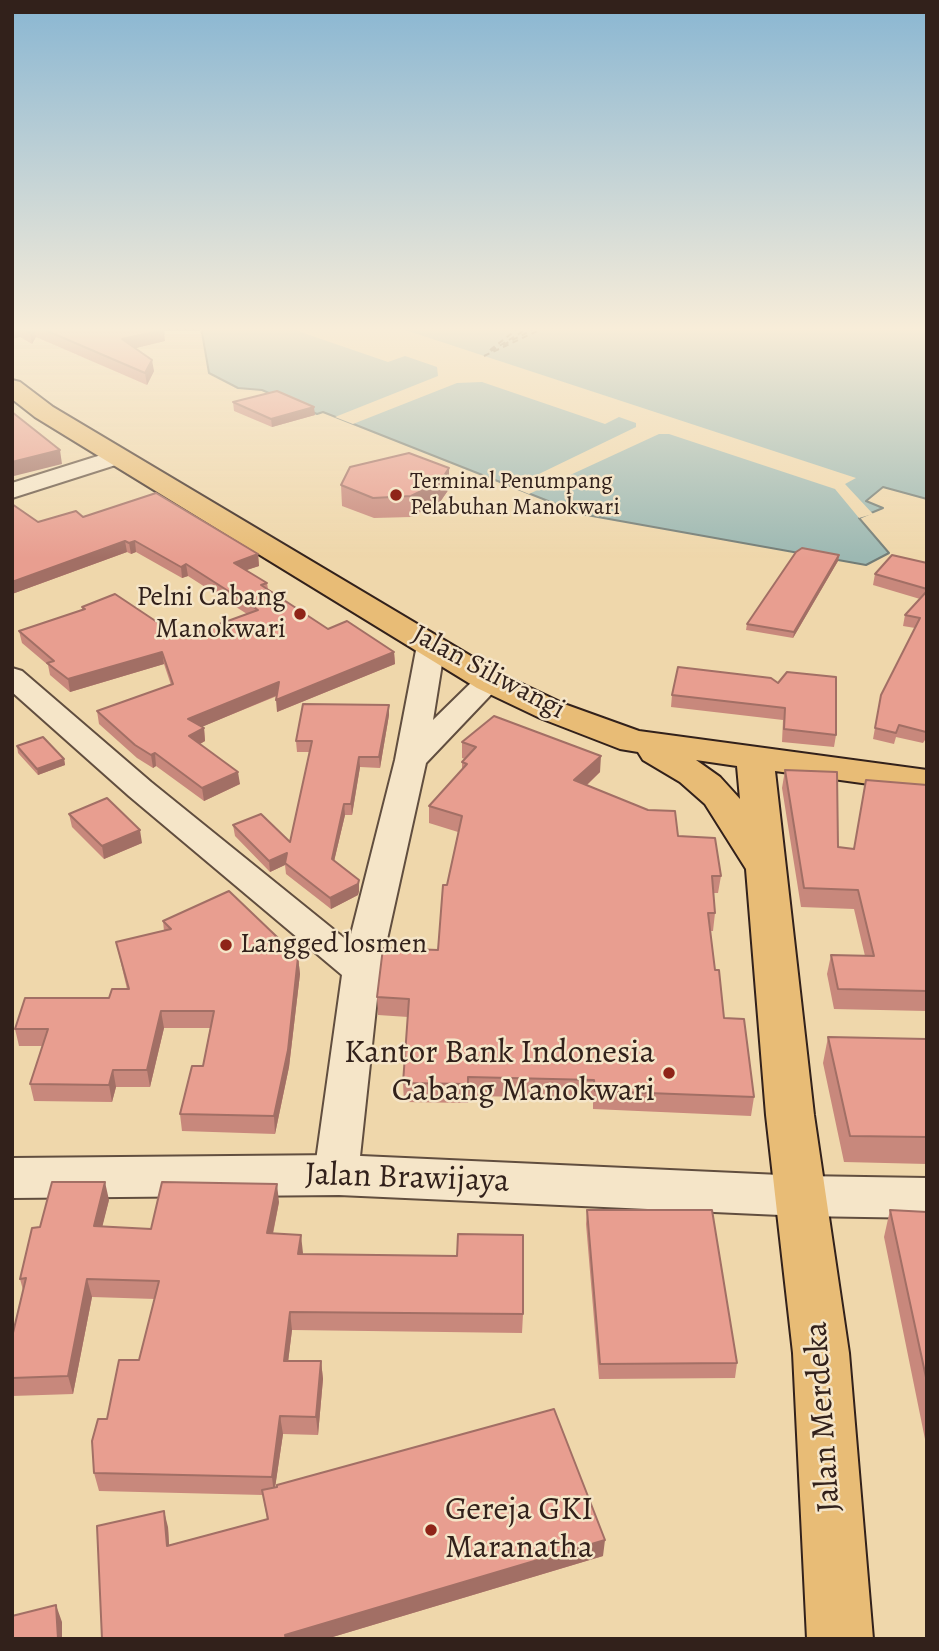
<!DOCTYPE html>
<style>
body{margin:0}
#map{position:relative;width:939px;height:1651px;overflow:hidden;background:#efd7ab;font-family:Alegreya,serif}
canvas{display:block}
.frame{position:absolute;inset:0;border:14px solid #32211b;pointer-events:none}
</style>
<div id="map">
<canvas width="939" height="1651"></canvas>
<div class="frame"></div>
</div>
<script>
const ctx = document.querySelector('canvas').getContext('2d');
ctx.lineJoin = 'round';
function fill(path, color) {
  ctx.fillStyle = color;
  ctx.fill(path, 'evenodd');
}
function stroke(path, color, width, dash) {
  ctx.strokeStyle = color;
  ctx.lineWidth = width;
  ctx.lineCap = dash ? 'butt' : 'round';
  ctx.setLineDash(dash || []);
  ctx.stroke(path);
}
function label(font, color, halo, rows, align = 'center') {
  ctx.font = font + ' Alegreya,serif';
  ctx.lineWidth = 5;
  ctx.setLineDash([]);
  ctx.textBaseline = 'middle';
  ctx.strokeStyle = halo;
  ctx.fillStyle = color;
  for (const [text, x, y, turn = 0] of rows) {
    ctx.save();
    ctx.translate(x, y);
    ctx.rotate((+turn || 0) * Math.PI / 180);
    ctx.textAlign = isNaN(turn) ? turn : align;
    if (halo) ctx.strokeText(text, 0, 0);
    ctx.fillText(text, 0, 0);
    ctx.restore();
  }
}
const water = new Path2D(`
 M201,327H927V499L883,487L866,501L883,508L859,518L889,553L866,565L581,514L323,412L317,414L262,390L238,388L209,373Z`);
fill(water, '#9cb8b2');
stroke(water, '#727c76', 2);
fill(new Path2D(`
 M286,327H396L856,478L845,484L873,514L859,518L835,489L669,434H659L529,494L512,487L636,427V423L619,417L605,424L482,382L457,383L353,424L335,417L438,376L437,367L405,356L388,362Z`), '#efd7ab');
stroke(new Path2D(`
 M503,345L538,327
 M490,350L520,327
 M491,351L530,327
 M484,356L546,327`), '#524e48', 2, [6, 4.5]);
const minor = new Path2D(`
 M117,450L125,452L128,457L125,462L12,498V483Z
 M431,637L441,639L445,645L433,720L479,675L489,672L499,675L504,681L426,763L380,971L358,1175L351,1187L336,1192L321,1187L314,1175L342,975L129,796L12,692V668L22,671L151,782L349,942L395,760L417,645L421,639Z`);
const tertiary = new Path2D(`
 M339,1155L802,1176L927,1178V1218L802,1216L339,1195L12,1198V1158Z`);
const trunk = new Path2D(`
 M12,380L20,382L53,407L501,674L564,704L639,731L927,770V792L775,771L814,1115L849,1353L873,1639H807L793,1353L766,1115L746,869L705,804L680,782L643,760L638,752L620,749L540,718L477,688L35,417L12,399ZM696,760L737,766L740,799L720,777Z`);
stroke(minor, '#614e3f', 4);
stroke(tertiary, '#614e3f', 4);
stroke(trunk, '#32211b', 4);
fill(minor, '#f5e5c8');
fill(tertiary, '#f5e5c8');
fill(trunk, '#e8bc76');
fill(new Path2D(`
 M12,327H158L165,341L135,348L154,371L147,385L36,337L32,344L20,337Z
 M233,402L315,415L272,427L234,411Z
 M449,468V489L440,502L411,517L374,518L342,506L341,485Z
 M12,504L38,522L83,517L258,554L259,566L246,570L267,583L268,589L328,629L394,652L395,664L277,712V696L201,727L204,728L205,741L200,744L240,784L204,801L156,766L153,768L137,758L99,724L97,711L171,685L164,664L70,692L50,675L48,665L22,643L19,631L82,610V607L181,638L247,614L188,576L182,578L136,552L131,554L127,552L12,594Z
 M839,555L838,561L793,638L746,630L747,624Z
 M927,563V740H925L923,743L896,737L894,744L873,739L881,695L915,628L903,626L905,615L920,599L873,585L875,574Z
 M771,678L836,735L834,747L782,742L783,720L671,707L672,695Z
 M389,715L380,768L360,767L352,815H345L334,861L359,891L358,895L331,909L286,874L285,865L270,872L235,836L233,825L290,842L310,752H297L296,741Z
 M462,742L600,772L587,785L678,836L721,876L718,893H713L715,913L713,931H710L715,970L724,1018L754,1097L751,1116L593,1109V1098L468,1096V1103L404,1102L403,1083L408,1017L378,1015L377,997L438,950L447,885L458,832L429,823V806L462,769V762L465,759L462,758Z
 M17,746L64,759L65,765L38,775L18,753Z
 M785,770L838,847L854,849L927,785V1011L834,1009L827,974L831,955L865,956L854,909L801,907L782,788Z
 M69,814L142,843L104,859L72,827Z
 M163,921L298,957L300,974L289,1067L275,1134L182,1131L180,1114L203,1066L210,1028H164L150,1087H116L112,1102L34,1101L30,1084L42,1046H19L15,1029L109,998L127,989L116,942L164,931Z
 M828,1037L927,1039V1164L844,1162L823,1063Z
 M109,1200L102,1226L151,1229L279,1202L273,1234L303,1254L523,1314L522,1333L292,1330L288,1361H321L323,1379L318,1435L283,1434L275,1487L603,1556L326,1639H102L168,1527L169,1545L267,1519L263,1495L99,1491L94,1473L107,1419L139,1360L155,1299L92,1297L73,1394L12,1396V1337L23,1290L20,1279L40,1227Z
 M587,1210L737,1363L735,1378L599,1379L586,1224Z
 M890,1210L927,1212V1449L884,1237Z`), '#c8887c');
fill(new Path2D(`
 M12,327H18L20,337L12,339Z
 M33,327H35L36,337L32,344L30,333Z
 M164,330L165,341L124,351L122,339Z
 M152,360L154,371L147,385L145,373Z
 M314,407L315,415L272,427L271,419Z
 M60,450L62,464L14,476L12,462Z
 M449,468V489L440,502L411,517V496Z
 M125,541L127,552L12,594V582Z
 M135,541L136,552L131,554L129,543Z
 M258,554L259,566L235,574L234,563Z
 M839,555L838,561L793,638L794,632Z
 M186,564L188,576L182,578L181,567Z
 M162,652L164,664L70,692L68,679Z
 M394,652L395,664L277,712L276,700Z
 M279,682L280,694L190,732L188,719Z
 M389,705V715L380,768L379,757Z
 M204,728L205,741L191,749L189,736Z
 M155,753L156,766L153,768L151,755Z
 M601,756L600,772L574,797V780Z
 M359,757L360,767L352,815L351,804Z
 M64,759L65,765L38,775L37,769Z
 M238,772L240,784L204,801L202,788Z
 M344,804L345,815L332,870V859Z
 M140,830L142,843L104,859L102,846Z
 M287,853L285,865L270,872L269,861Z
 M359,880V891L358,895L331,909L330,898Z
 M298,957L300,974L289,1067L275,1134L274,1116Z
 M161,1011L164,1028L150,1087L147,1070Z
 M113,1070L116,1087L112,1102L109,1085Z
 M105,1182L109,1200L98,1244L94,1226Z
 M277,1184L279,1202L269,1252L267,1233Z
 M301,1235L303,1253L300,1272L298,1254Z
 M87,1279L92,1297L73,1394L68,1376Z
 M290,1312L292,1330L286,1379L284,1361Z
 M321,1361L323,1379L318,1435L316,1417Z
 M280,1416L283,1434L274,1495L272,1477Z
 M164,1511L168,1527L170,1561L167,1546Z
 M605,1540L603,1556L326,1639H286L285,1635Z
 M56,1605L62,1622V1639H58Z`), '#a26f65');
const building = new Path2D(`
 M20,327H33L30,333Z
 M38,327H158L164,330L122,339L152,360L145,373Z
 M277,391L314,407L271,419L233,402Z
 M12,412L60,450L12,462Z
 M409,453L449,468L440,482L411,496L373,498L341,485L350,467Z
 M156,493L258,554L234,563L267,583L261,585L328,629L347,621L394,652L276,700L279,682L188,719L204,728L189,736L238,772L202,788L155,753L151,755L135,745L97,711L173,684L162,652L68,679L47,663L54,661L19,631L85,609L82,607L115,594L181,638L258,610L186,564L181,567L135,541L129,543L125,541L12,582V504L38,522L76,511L83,517Z
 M802,548L839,555L794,632L747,624L796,552Z
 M892,555L927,563V589L875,574Z
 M927,591V730L926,732L899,725L896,733L875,728L881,695L920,618L905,615Z
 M678,667L771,678L778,683L787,672L836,677V735L784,729L785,708L672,695Z
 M303,704L389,705L379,757H359L351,804H344L332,859L359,880L358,884L330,898L285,863L287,853L269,861L233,825L261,814L290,842L312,741H296Z
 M494,716L601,756L574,780L648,810L675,811L678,836L715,838L721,876H712L715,913H708L715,970H719L724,1018L744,1019L754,1097L595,1091L594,1080L468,1077V1084L403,1083L409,999L377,997L383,948L438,950L443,885H447L462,816L429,806L467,764L462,762L476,747L462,742Z
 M43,737L64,759L37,769L17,746Z
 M785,770L837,772L838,847L854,849L866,780L927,785V991L838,989L831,955L874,956L858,890L804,888Z
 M107,798L140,830L102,846L69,814Z
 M229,891L298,957L288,1050L274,1116L180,1114L192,1066H203L214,1011H161L147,1070H113L109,1085L30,1084L48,1029H15L25,998H109L112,989H129L116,942L171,929L163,921Z
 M828,1037L927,1039V1137L850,1136Z
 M52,1182H105L94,1226L151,1229L162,1182L277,1184L267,1233L301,1235L298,1254L457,1256L458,1234L523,1235V1314L290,1312L284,1361H321L316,1417L280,1416L272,1477L94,1473L92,1441L98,1419H107L119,1360H139L159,1281L87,1279L68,1376L12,1378V1337L26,1278L20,1279L32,1228L40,1227Z
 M587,1210H712L737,1363L600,1364Z
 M890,1210L927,1212V1382Z
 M554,1409L605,1540L285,1635L286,1639H102L97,1526L164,1511L167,1546L268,1519L262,1490L277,1487V1485Z
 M56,1605L58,1639H12V1616Z`);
fill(building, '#e89e90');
stroke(building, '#a26f65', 2);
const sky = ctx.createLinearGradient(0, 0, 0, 558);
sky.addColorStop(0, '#89b6d2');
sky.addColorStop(0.59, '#f8edd9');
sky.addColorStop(1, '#f8edd900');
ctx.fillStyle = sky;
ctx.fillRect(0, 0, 939, 558);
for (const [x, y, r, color] of [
 [396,495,7,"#8f2418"],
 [300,614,7,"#8f2418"],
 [226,945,7,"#8f2418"],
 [669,1073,7,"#8f2418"],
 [431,1530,7,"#8f2418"]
]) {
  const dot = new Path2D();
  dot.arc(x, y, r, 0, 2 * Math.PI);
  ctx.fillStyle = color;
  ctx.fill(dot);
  stroke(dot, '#f5e5c8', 2.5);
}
label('23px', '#32211b', '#f5e5c8', [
 ["Terminal Penumpang",410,482],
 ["Pelabuhan Manokwari",410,508]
], 'left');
label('28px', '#32211b', '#f5e5c8', [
 ["Pelni Cabang",286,598],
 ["Manokwari",286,630],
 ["Langged losmen",240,945,"left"]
], 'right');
label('28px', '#32211b', '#f5e5c8', [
 ["Jalan Siliwangi",488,673,28]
]);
label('33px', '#32211b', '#f5e5c8', [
 ["Kantor Bank Indonesia",655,1054],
 ["Cabang Manokwari",655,1092],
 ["Gereja GKI",445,1511,"left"],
 ["Maranatha",445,1549,"left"]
], 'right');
label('33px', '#32211b', '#f5e5c8', [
 ["Jalan Brawijaya",407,1179,2],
 ["Jalan Merdeka",824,1417,-94]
]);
</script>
